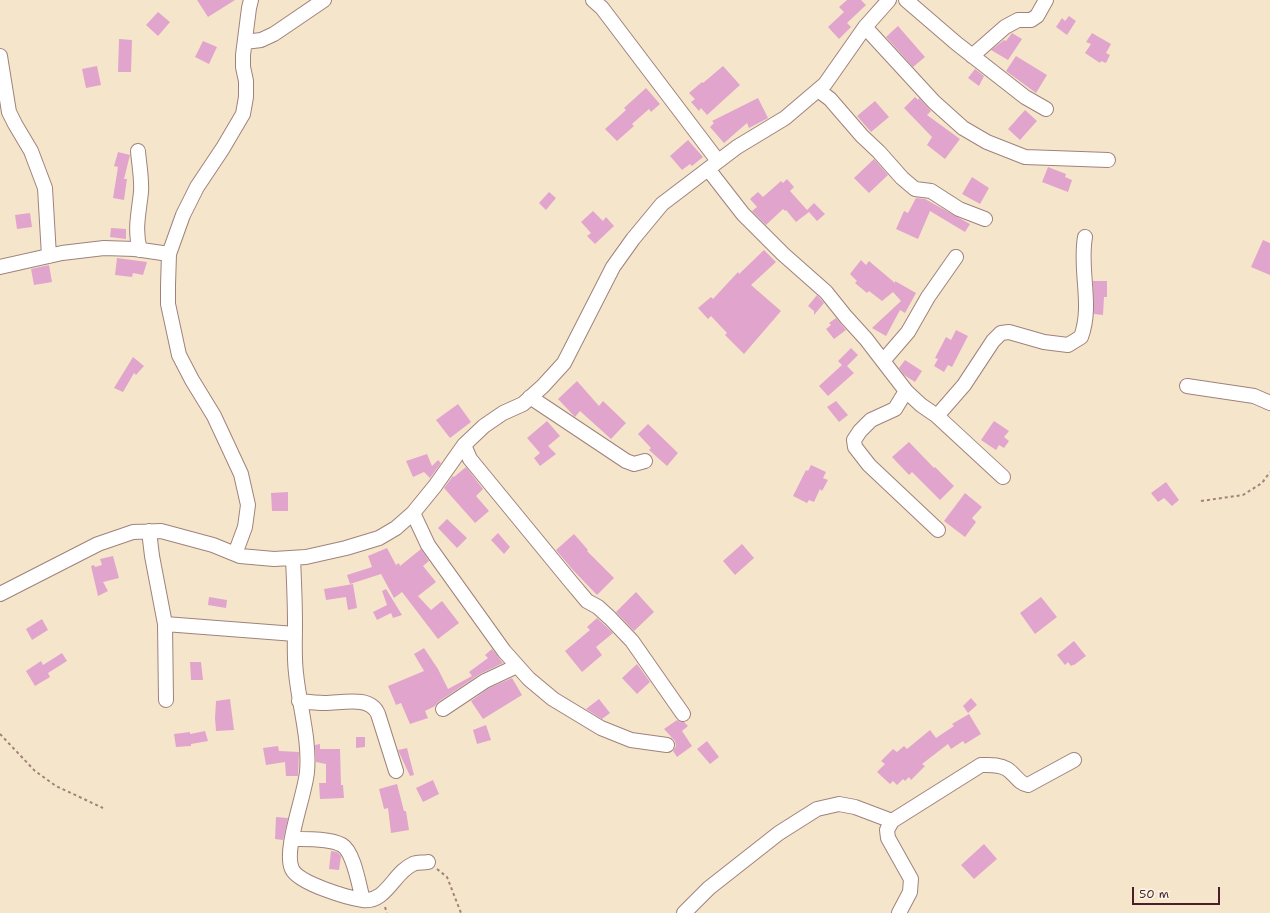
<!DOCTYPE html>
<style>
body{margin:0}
#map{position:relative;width:1270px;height:913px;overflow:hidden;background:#f5e6cb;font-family:"Shantell Sans",sans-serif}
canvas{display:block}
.scale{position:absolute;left:1132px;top:887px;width:88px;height:18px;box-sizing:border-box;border:2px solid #4a1f2b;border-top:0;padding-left:5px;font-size:12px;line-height:14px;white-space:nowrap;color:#4a1f2b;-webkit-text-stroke:3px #fcf5e5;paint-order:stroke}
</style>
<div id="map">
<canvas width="1270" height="913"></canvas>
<div class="scale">50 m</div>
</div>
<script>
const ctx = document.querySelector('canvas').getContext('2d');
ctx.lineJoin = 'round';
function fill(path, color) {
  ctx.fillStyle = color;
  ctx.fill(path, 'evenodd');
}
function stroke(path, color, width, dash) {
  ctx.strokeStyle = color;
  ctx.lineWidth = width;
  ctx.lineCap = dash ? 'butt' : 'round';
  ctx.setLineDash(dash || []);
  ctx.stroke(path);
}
fill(new Path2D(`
 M197,0H235L208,17Z
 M847,0H861L866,5L847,23L851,27L839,39L828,27L844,12L839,7Z
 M158,12L170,22L158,36L146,25Z
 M1069,16L1076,21L1067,35L1056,27L1062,18L1065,21Z
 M898,26L925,57L913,67L886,37Z
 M1012,33L1022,39L1008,60L991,50L1004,40L1006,41Z
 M1092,33L1111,44L1106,53L1110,55L1106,63L1101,61L1100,63L1085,53L1091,44L1086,42Z
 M119,39L132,40L131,72H118Z
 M203,41L217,47L209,64L195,57Z
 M1016,56L1047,75L1036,93L1006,71Z
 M97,66L101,85L86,88L82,69Z
 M723,66L740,85L707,115L701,108L699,111L691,102L695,99L689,93L702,82L703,83Z
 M975,69L984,76L979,86L968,78Z
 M646,88L660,104L651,112L649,109L632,124L634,126L617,141L605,129L626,110L624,108Z
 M915,97L918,100L919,98L931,111L927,115L960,139L945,159L927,145L932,137L904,108Z
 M758,98L768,118L749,128L747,123L724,143L710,127L714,123L712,121Z
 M875,101L889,117L871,132L857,116Z
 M1025,110L1037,121L1020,140L1008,129Z
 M688,140L703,157L692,166L690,164L682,170L670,156Z
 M118,152L130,155L124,179H127L124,200L113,198L118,167L114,166Z
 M874,159L888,175L869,193L854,178Z
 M1048,167L1066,174L1065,177L1072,180L1068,192L1042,182Z
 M972,177L989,188L980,204L962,194Z
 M787,179L794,187L790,191L807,210L814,203L825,214L817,221L809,212L796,222L786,210L785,211L783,209L766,225L752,211L757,207L750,199L758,192L763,197L781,181L783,183Z
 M549,192L556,198L546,210L539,203Z
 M916,198L925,199L970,224L965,232L930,211L918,239L896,229L904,211L908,213Z
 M593,211L603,221L606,217L614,226L595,244L587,236L591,233L581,222Z
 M30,213L32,227L17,229L15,215Z
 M111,228L126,229V239L110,237Z
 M1263,240L1270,243V275L1251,267Z
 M764,250L776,262L751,285L781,311L744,354L725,335L727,333L711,316L708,319L698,308L711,297L713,299L738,272L739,274Z
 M117,258L147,262L143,275L133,273L132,277L115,275Z
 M861,260L866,265L869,261L895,283V281L916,293L905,313L900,310L886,336L872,328L901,301L893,292L882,301L869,291L867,293L855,283L857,281L850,274Z
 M49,265L52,282L34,285L31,269Z
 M1093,281H1107V297H1104L1103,315L1094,314Z
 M817,295L824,303L814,315V311L808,306Z
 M836,318L846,330L834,339L826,329L831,325L829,323Z
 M956,330L968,336L952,367L948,365L944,372L934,366L938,359L935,358L946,337L951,340Z
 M851,348L858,355L847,366L854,373L828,396L819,386L842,365L838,361Z
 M133,357L144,366L136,375L134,373L123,392L114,388Z
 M905,360L922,371L915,382L904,375L899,368Z
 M577,381L599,406L603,401L626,423L611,439L580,411L575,417L558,399Z
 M836,401L848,415L839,422L827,407Z
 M458,404L471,422L450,438L436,420Z
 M547,421L560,436L548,446L556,454L540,466L534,458L540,453L527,438Z
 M994,421L1009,431L1004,437L1009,441L1004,448L999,445L996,450L981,440Z
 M648,424L678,453L667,466L649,450L651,448L638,434Z
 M909,442L934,468L935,467L954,486L940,500L912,472L909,475L892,457Z
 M427,454L432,466L438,460L441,463L430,478L424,472L413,477L406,461Z
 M811,465L826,472L823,478L828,480L822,491L820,489L814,502L809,500L807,503L793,496L806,470L808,471Z
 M466,467L483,489L476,496L489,511L475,523L444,488L453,476L454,477Z
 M1166,482L1179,500L1172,506L1164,498L1158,502L1151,493Z
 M288,492V511H272L271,493Z
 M965,493L982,507L972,518L976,522L965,537L944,521Z
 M447,519L467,538L457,548L438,528Z
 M498,533L510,547L504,554L491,540Z
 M574,534L588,550L587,551L614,578L597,595L572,569L556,550Z
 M742,544L754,558L735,575L723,561Z
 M387,548L396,565L399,563L400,566L421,549L429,561L423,566L436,582L418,596L431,610L442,601L459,623L438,639L402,592L394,598L381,574L350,584L347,575L372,567L368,556Z
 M113,556L119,578L103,582L108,591L98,596L91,566L94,565L95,567L102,565L100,559Z
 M353,584L357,608L348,610L346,597L326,600L324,589Z
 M386,589L402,615L393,618L391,613L377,620L373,612L387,605L382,591Z
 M636,592L654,612L634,631L616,612Z
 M209,597L227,600L226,608L208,605Z
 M1041,597L1057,617L1035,634L1020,613Z
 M597,618L613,633L596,647L602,655L582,672L565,651L590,630L587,627Z
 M42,619L48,630L32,640L26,629Z
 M1074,641L1086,656L1074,665H1073L1071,666L1068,662L1065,665L1057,655Z
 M424,648L438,669L448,689L472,676L469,672L488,658L485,655L492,649L503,663L480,674L438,702L435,706L425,711L428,718L410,724L401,703L396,705L388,686L424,671L414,654Z
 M62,653L67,661L48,673L50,677L35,686L26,671L41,661L43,665Z
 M190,662H201L203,680H191Z
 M637,664L650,682L637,694L622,678Z
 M512,678L522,695L483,719L471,701L489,688Z
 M971,698L977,705L968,713L963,706Z
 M230,699L234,730L216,731L215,718L216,701Z
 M599,699L610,713L602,719L586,709Z
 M969,714L981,734L965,744L963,741L951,749L948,744L922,764L925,766L911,780L909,777L905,781L903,779L897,785L893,781L890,784L877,772L885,764L881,761L893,749L897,752L904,746L907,749L930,730L936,738L954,726L952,724Z
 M677,720L680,722H684L688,726L682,731L692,746L677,757L673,751L676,746L675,741L664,729Z
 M486,725L491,740L477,744L473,730Z
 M205,731L208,741L191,744V746L176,747L174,734L190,732V734Z
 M356,737H365V747L356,748Z
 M707,741L719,757L710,764L697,749Z
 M320,744V749H340L341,785H343L344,798L320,799L319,783H326V764L316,762L315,745Z
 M278,746L279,751L299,752L298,776H286L285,762L266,765L263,748Z
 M407,748L414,775L410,776L398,750Z
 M433,780L439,794L423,802L416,788Z
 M397,784L404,811H406L409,830L391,833L388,808L384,809L379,789Z
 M276,817L288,818L283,840L275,839Z
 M984,844L997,859L974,879L961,865Z
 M331,851L337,852L341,856L339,870L329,869Z`), '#e1a4cc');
const minor = new Path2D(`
 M593,0L602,8L718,161
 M906,0L956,43L1025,97L1046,109
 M865,27L934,102L963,128L987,142L1025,157L1108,160
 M245,42L261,40L274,34L324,0
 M0,56L9,112L15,124L31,151L45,188L49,256
 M972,56L1005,27L1018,20H1031L1037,16L1046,0
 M818,90L830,99L862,136L879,152L902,178L915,189L931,191L959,209L985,219
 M138,151C139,164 142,179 141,192C139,212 134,230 140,250
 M708,169L743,214L783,254L826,292L846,317L866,339L906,391L921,405L937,416L1003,477
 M0,267L62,253L104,248L135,249L169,254
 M883,361L908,332L928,297L956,257
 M1187,386L1254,396L1270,403
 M906,391L895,409L871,420L860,431L854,440L855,447L869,465L938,530
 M530,397L626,461L634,464L645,461
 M937,416L964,385L993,341L1001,333L1009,332L1044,342L1068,345L1081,337C1093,305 1079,270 1085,237
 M464,445L470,459L571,582L587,601L598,607L610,618L632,641L683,714
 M413,513L428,545L504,651L529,679L553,699L601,728L631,740L667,745
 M149,531L152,556L165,624L295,634
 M235,554L245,527L248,505L241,474L214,416L192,380L179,355L168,304V285L169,254L183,215L197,187L223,148L243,114L246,97V81L243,67V55L249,8L251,0
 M293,558C294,580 295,602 295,624C295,640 294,657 296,673C299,705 310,739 307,772C305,795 283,850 292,869C298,883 348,898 363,900C386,903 394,872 413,864C417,862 423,863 428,862
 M0,594L98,544L133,532L161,531L213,545L240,556L274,559L306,557L346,548L379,538L396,528L413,513L435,486L464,445L484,426L503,413L523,404L543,386L564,363L613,267L633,239L662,204L737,147L785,118L825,84L865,27L889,0
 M165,624L166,700
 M299,701C308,702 317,703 325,703C342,703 370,695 378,714L396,771
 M443,709L485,681L517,666
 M292,839C305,839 330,838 342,845C354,852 359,886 363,900
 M684,913L709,888L779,833L817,809L839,804L855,807L892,821
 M899,913L910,892L911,879L888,838L887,830L892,821L981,765C990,765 999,764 1007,769C1015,774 1019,784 1028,785L1074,760`);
stroke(minor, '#a0827b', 16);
stroke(new Path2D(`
 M1201,501L1243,495L1262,483L1270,472
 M0,734L35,771L56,786L103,808
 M437,869L447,877L461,913
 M385,907L387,913`), '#a0827b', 2, [3, 3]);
stroke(minor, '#fff', 14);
</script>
